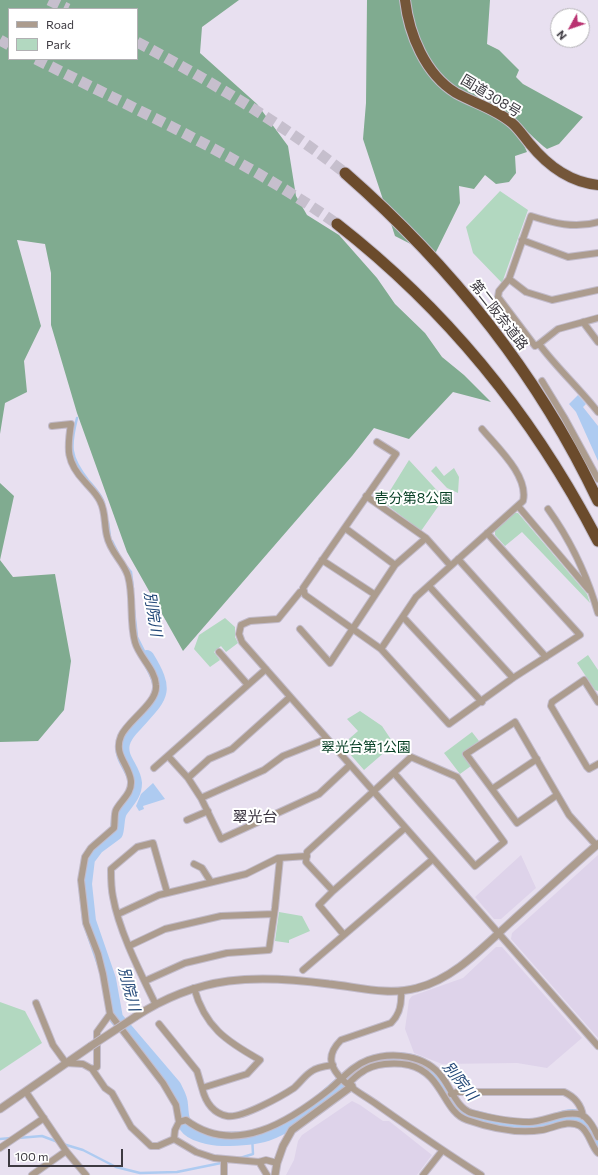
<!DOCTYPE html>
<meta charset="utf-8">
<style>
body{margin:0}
#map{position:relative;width:598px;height:1175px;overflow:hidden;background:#e8e0f0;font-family:Commissioner,sans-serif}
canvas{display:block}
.legend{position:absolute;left:8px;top:8px;width:130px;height:52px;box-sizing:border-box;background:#fff;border:1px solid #b1b0b3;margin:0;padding:5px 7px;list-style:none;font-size:12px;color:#3d3a41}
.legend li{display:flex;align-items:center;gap:8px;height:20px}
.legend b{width:20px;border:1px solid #b1b0b3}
.north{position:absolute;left:550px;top:8px;width:40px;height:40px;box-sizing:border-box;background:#fff;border:1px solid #b1b0b3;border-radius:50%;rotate:230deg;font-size:11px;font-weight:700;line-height:16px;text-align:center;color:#3d3a41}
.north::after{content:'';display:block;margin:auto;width:14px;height:18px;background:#b93271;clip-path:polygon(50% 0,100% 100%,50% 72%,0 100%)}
.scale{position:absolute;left:8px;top:1149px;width:115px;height:18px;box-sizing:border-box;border:2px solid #3d3a41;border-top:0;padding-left:5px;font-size:12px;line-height:14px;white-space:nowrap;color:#3d3a41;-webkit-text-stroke:3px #fff;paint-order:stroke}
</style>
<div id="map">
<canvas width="598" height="1175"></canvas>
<ul class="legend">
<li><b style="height:5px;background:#ac9c8e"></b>Road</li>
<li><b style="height:11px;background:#b2d8c0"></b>Park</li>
</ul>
<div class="north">N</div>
<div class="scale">100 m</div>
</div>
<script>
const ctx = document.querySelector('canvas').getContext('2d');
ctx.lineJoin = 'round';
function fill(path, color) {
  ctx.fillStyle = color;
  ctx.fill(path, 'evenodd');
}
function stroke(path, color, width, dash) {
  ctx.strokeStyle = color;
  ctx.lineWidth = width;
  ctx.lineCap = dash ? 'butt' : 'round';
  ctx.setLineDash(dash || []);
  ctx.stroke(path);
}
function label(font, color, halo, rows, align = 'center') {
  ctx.font = font + ' Commissioner,"Noto Sans JP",sans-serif';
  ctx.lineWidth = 4;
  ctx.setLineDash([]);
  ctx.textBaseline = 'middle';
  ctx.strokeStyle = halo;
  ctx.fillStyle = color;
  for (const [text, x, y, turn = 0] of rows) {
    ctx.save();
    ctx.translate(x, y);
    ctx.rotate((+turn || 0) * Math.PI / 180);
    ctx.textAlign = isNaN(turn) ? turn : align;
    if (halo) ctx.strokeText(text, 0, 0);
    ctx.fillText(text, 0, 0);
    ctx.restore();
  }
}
fill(new Path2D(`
 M521,855L536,888L501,919H494L475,897Z
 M598,855V1038L511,939L512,933Z
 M496,947H502L582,1038L547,1068L517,1063L442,1064L414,1053L405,1029L409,1000L412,996L463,978Z
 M352,1101L360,1105L383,1121H389L432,1155L417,1175H286L294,1160L298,1141L302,1135Z`), '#ded3ea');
fill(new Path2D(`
 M500,191L528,210L502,283L473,253L466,227Z
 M409,460L444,498L421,531L383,502Z
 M436,466L444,476L454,468L459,477L458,493L447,488L431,471Z
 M514,513H518L587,594L590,603L522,532L505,546L495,535V530Z
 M225,618L235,627V637L238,643L226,652L221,646L214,652L220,660L210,667L194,649L199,635Z
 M588,655L598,670V691L595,690L577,663Z
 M360,711L382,726L394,744L364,770L342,745L358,731L347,719Z
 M472,732L479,741L462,754L471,766L460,774L444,753Z
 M279,912L302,916L310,931L289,940V943L275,941Z
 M0,1002L25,1011L42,1043L0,1071Z`), '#b2d8c0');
fill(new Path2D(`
 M0,0H239L202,27L200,53L257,104L288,146L296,196L307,215L339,235L377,278L395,304L425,333L442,357L464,375L491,402L453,392L409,439L374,428L352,456L183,651L127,552L77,413L51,325V273L45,244L17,240L41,326L24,361L27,392L5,403L0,434ZM9,9H137V59H9Z
 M367,0H490L487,44L499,50L519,70L516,77L523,84L583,117L559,144L547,149C537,142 530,132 519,126L517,130L527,152L515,156L516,173L509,182L496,184L485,175L474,189L459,186L460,203L434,256L395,236L363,139L366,103Z
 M0,483L14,496L0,560L13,577L55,574L71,661L64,710L38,741L0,742Z`), '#80ab90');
fill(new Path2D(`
 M578,395L586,404L583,407L598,426V461L576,412L569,404Z
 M153,783L165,799L143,806L144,809L139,811L136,806L141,794Z`), '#aecbf1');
stroke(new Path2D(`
 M77,418C70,446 69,456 88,480C94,487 101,494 104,503
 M108,522L110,537
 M112,541L118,553
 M127,567L131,572L133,589
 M134,610L137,637L147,657
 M18,1138L42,1136L58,1142
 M0,1139L11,1138
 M63,1144L83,1150L116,1167L140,1173L177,1172L231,1161
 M240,1158L253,1154L252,1136`), '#aecbf1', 2.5);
stroke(new Path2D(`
 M147,657C169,693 161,696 135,725C130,730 125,736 123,743C119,759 134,768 135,783C135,796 126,802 120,812C117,818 118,827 116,833L97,847L88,859L85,884L89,921L109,979L116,1018L174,1086C177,1092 181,1098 181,1105C182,1113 181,1119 186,1126C192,1135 212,1139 222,1139C235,1139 255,1138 267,1134C290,1126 313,1108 331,1092C343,1082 355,1069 370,1063C383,1058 401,1058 415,1062C442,1070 445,1101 466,1115C489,1120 516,1130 540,1125C551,1123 567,1113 578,1117C589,1121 592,1135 598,1144`), '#aecbf1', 14);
stroke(new Path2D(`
 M49,0L68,9
 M0,40L9,45
 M137,42C210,81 280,122 345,173
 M36,59C138,111 244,158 337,224`), '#c6bfcd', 11, [11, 5.5]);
const minor = new Path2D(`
 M598,222C575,229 553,223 531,216L509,279L526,292L552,300L598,290
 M522,240L568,257L598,253
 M509,279L499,291L498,297L535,346L539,344
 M598,318L558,329L539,344C557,368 579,388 598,412
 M583,322L598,342
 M542,381L564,417L598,479
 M52,426L71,424C67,449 66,462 85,482C90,488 96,493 100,501C106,512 104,525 107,536C110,552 124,562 128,576C134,597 129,620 135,642C139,657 155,669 156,685C158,703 127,721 121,736C113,755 129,764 131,781C132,794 121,800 116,810C114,814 115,823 114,828L91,848L85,857L81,880L86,923L98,954L103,974L110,1014L163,1083L176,1105L179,1122L175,1130L174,1139
 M377,442L396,454L303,588L305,595L381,649L449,724L513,678L580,635L487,533
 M366,496L426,538L450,565
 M518,506L589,590
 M548,509C571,541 587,575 598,613
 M345,528L395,565
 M458,559L546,657
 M322,560L374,594
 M429,586L513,678
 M304,591L300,592L278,619L250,621L241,625L239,634L242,642L598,1046
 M404,618L482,702
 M300,629L330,663L395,565L426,538
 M381,649L416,597L523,501C529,476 497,447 482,429
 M219,652L248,685
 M598,702L584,680L552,702L551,706L587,767L589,769L598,764
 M326,739L283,756L264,770L201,798L221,839L319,794L349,766
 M168,756L188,778L201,798
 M154,768L266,669
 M394,773L475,866L504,842L457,777L411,757L307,852L306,862L333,891L405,828
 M188,778L209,759L232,749L290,697
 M492,789L537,759
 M557,795L517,823L466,754L515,722L569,815L596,845
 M187,820L208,811
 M194,864L202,868L211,882
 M333,891L319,905L344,935
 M118,914L159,895L246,874L278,858L307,856
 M129,946L165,929L221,916L274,914
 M303,970L433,859
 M145,981L185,963L227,953L269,950L275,908L280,858
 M401,991C402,1004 400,1014 391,1023L341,1040C334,1047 328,1056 333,1067C341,1084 364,1095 379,1106C413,1130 446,1153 481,1175
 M36,1003L53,1045L66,1063L83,1064L92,1069L105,1088L112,1093L131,1127L151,1146H158L174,1139
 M155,1003C140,972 119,931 113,897C111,888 111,878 111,869L137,847L153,843L167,892
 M159,1024L197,1071L202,1088L247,1074L260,1060C226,1041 205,1027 194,988
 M92,1069L97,1067V1032L110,1014
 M348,1084C352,1080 357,1075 362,1072C374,1063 395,1062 409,1065C443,1073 443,1112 467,1120C490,1128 518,1134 542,1130C554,1128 569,1119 580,1126C589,1131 591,1146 598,1153
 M202,1088C205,1100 212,1113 227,1116C241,1119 282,1096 294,1088C300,1083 305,1075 312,1071C317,1067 326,1066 333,1065
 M26,1092L66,1151L86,1175
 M451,1094L457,1092H564C575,1097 581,1104 583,1116
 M179,1122L186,1120C235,1157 290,1121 330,1089C342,1079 352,1066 368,1060C392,1051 426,1055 442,1077C451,1088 457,1109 472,1113C491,1118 509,1122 529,1122C545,1122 566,1109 582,1115C590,1119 595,1130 598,1137
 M174,1139L196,1152L214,1158L259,1162L266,1160L277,1163
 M0,1148L44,1118
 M224,1160V1175
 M259,1162L267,1175
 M32,1175L66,1151
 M423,1175L442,1151`);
const tertiary = new Path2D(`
 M135,1017C199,975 256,974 329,984C358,987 388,996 417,988C454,979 484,946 512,921C541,895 569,869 598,844
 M0,1109L91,1046
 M275,1175L277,1163L283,1146L292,1130L352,1086`);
const trunk = new Path2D(`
 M405,0C409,34 425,74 456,93C474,103 496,109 512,123C519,129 524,137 530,144C547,165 569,182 598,185`);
const motorway = new Path2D(`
 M345,173C450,265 538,374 598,501
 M337,224C447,310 534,417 598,541`);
stroke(minor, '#c2bbca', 8);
stroke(tertiary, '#c2bbca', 9);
stroke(trunk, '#c2bbca', 12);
stroke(motorway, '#c2bbca', 13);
stroke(minor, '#ac9c8e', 6);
stroke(tertiary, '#ac9c8e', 7);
stroke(trunk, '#745639', 10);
stroke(motorway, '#6b4b2c', 11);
const tertiaryBridge = new Path2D(`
 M91,1046L135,1017`);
stroke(tertiaryBridge, '#c2bbca', 9, []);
stroke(tertiaryBridge, '#ac9c8e', 7);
label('14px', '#3d3a41', '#fff', [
 ["国道308号",491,96,31],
 ["第二阪奈道路",499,315,52]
]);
label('14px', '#063f24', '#fff', [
 ["壱分第8公園",414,498],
 ["翠光台第1公園",366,747]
]);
label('italic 15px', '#204676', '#fff', [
 ["別院川",153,614,81],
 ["別院川",129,989,75],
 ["別院川",460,1081,51]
]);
label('15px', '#37313d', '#fff', [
 ["翠光台",255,817]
]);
</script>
